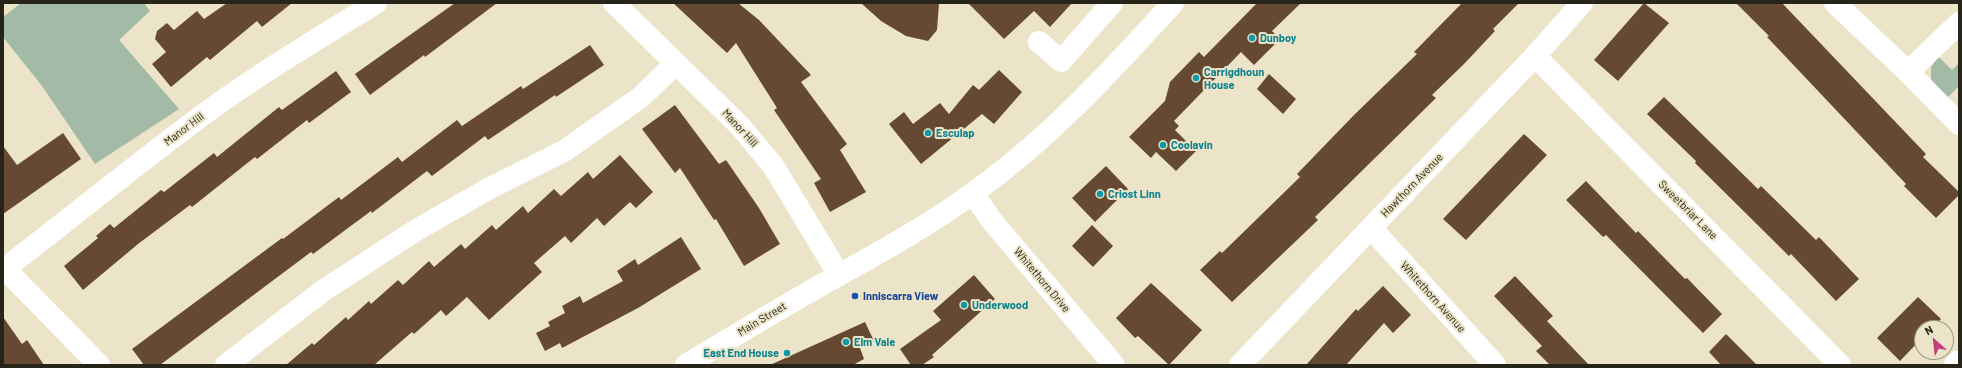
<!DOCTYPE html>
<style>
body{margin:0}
#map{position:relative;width:1962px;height:368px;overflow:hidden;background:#ece4c8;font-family:Barlow,sans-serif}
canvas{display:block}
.frame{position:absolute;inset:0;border:4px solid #27241a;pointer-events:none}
.north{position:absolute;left:1914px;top:320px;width:40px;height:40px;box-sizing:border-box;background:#ece4c8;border:1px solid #9d9782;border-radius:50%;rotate:332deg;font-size:11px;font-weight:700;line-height:16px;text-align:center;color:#27241a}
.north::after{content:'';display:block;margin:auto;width:14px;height:18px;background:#c43d7b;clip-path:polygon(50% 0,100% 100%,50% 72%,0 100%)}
</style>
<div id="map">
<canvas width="1962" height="368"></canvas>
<div class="frame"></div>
<div class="north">N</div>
</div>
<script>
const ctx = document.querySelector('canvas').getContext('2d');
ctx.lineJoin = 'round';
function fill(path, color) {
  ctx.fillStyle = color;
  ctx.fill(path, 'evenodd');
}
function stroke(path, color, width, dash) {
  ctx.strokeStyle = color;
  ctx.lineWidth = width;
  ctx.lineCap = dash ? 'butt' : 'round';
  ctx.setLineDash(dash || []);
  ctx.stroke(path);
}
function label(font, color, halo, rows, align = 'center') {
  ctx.font = font + ' Barlow,sans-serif';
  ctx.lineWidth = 4;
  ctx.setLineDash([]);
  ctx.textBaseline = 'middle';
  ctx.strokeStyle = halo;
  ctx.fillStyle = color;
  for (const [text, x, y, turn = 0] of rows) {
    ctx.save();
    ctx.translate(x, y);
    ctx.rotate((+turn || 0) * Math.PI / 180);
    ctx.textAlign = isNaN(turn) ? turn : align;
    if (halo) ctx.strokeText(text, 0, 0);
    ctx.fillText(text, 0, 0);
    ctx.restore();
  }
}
fill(new Path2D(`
 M21,3H144L150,11L119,40L179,109L95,164L42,86L3,37V17Z
 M1938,56L1952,70L1959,63V86L1946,99L1931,80V67Z`), '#a3bba6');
fill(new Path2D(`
 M227,3H292L262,27L257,21L210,60L207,57L171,87L152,64L166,52L155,39L157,31L167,23L174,30L197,11L204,19Z
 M455,3H497L425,57L424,55L370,95L355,74Z
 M673,3H738L759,20L811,75L801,82L847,144L840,150L866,192L830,212L814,183L821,179L774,110L777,108L736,43L727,53Z
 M861,3H939L937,30L928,41L906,36L881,21Z
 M968,3H1072L1050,27L1034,11L1004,39Z
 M1257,3H1301L1272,31L1280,39L1254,65L1241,52L1174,121L1179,126L1175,130L1196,151L1176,171L1156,152L1151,158L1129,137L1165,101L1170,82L1199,52L1204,57Z
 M1462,3H1519L1493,29L1495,31L1464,64L1432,95L1436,98L1315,217L1318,220L1232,302L1200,270L1220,251L1222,253L1300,177L1297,174L1355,114L1417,54L1414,52Z
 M1644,3L1669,23L1618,81L1594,60Z
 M1736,3H1782L1926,154L1923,157L1959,192V195L1936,218L1904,186L1906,184L1767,37L1769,36Z
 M590,45L604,65L556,97L555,95L488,140L485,136L432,176L427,171L372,213L371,211L313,254L311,252L160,365H144L132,349L282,238L283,239L339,197L341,200L398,157L402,162L457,120L462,126L521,86L523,89Z
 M999,70L1022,92L994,124L982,114L921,164L889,124L904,112L913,124L940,103L949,114L973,85L979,90Z
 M336,71L351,92L309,123L307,120L257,159L255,157L192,207L190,205L138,244L83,290L64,266L98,238L96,236L110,224L114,228L161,190L164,192L214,153L217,157L279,107L282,110Z
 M1269,74L1296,99L1283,114L1257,89Z
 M1664,97L1758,189L1761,186L1816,240L1819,237L1859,279L1836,301L1791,254L1789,256L1695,163L1696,161L1647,114Z
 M675,105L719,164L726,160L759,208L780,244L744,266L716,219L714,220L680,168L675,173L642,129Z
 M63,133L81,159L3,214V146L17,165Z
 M1524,134L1547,155L1466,240L1443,219Z
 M620,155L653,192L636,208L630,202L604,226L597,218L571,243L565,236L534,263L542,272L489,320L467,297L446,316L441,310L414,334L412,332L374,365H286L312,343L314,345L346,317L348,320L369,301L371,304L398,280L403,285L429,261L434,267L461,244L465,249L492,225L496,230L523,206L528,213L554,189L561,196L588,172L593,179Z
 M1106,166L1128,189L1095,222L1072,198Z
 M1586,181L1636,233L1638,231L1685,279L1687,278L1722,314L1703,333L1606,235L1603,237L1566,200Z
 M1092,225L1113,246L1093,267L1072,246Z
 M681,237L701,269L638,308L562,348L560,343L545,351L536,333L550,326L548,322L565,313L562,306L580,296L583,303L623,281L617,271L635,259L638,265Z
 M974,275L995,299L932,355L934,357L922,365H911L900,349L941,320L933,311Z
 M1515,276L1553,316L1547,321L1589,365H1550L1536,351L1542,346L1494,296Z
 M1151,283L1202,330L1169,365L1138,336L1135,338L1116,318Z
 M1383,286L1411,315L1393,333L1384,323L1346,365H1306L1356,309L1358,311Z
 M1918,297L1941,319L1932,328H1922V338L1900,361L1877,338Z
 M3,317L22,344L27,340L44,365H3Z
 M865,322L874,341L860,348L864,359L853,365H770Z
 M1726,334L1757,365H1721L1709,352Z`), '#664933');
stroke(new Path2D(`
 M614,3L740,126L774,167L839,275
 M1835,3L1908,72L1959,124
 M1039,42L1061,61L1112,3
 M1535,56L1840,365
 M1908,72L1959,23
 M973,194L992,221L1114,365
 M1371,228L1495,365
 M5,269L99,365
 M3,270C72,217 140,161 211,109C264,71 320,37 376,3
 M226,365L324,290L418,229L490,188L564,151L641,97L675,64
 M1240,365L1535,56L1582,3
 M1955,365L1959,361`), '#fff', 22);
stroke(new Path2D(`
 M686,365C729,339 772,313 816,288C869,258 924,229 973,193C1049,139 1111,71 1173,3`), '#fff', 22);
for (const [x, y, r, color] of [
 [1252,38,4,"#0f9aa8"],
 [1196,78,4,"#0f9aa8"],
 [928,133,4,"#0f9aa8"],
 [1163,145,4,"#0f9aa8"],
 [1100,194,4,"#0f9aa8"],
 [855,296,4,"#1a4fb4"],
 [964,305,4,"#0f9aa8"],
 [846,342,4,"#0f9aa8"],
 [787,353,4,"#0f9aa8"]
]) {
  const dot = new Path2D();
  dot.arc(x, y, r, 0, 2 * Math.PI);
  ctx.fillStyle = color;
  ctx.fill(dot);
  stroke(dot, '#ece4c8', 1.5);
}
label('bold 11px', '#0d838f', '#ece4c8', [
 ["Dunboy",1260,38],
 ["Carrigdhoun",1204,72],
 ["House",1204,85],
 ["Esculap",936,133],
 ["Coolavin",1171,145],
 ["Criost Linn",1108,194],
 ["Underwood",972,305],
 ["Elm Vale",854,342],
 ["East End House",779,353,"right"]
], 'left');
label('11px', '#27241a', '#ece4c8', [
 ["Manor Hill",740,128,47],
 ["Manor Hill",184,129,-37],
 ["Hawthorn Avenue",1412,185,-46],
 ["Sweetbriar Lane",1688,210,45],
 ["Whitethorn Drive",1042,280,50],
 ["Whitethorn Avenue",1433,297,48],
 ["Main Street",762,319,-31]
]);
label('bold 11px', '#164399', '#ece4c8', [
 ["Inniscarra View",863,296]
], 'left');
</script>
